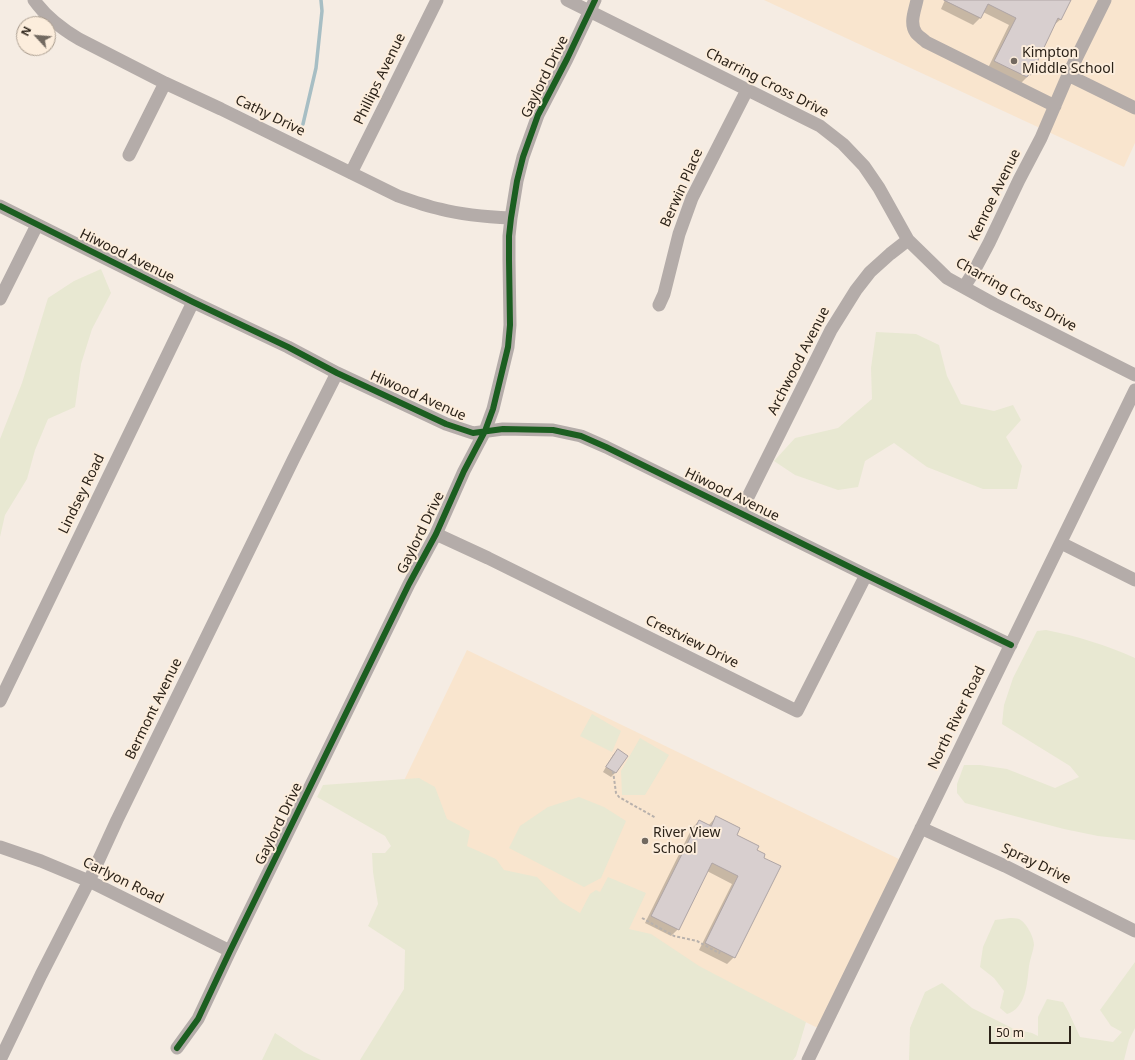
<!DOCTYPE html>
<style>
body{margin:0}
#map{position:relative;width:1135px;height:1060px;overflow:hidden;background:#f5ece3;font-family:"Noto Sans",sans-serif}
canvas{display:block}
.north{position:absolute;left:16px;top:16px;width:40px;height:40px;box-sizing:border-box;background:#fceddc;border:1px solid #a99c8e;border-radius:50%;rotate:296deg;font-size:11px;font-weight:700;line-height:16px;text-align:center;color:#2c2319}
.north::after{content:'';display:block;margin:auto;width:14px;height:18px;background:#726960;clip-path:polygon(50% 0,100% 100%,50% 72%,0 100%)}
.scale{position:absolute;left:989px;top:1026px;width:82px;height:18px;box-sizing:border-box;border:2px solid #2c2319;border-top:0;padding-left:5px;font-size:12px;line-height:14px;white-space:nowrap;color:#2c2319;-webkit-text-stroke:3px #fceddc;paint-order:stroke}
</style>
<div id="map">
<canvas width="1135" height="1060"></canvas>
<div class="north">N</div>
<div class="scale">50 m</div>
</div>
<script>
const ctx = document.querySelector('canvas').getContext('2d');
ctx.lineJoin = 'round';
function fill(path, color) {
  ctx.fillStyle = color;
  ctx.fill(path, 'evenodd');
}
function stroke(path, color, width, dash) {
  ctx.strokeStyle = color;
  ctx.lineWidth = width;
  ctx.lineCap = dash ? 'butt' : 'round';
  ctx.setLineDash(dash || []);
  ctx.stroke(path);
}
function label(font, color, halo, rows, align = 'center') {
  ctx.font = font + ' "Noto Sans",sans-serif';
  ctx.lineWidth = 4;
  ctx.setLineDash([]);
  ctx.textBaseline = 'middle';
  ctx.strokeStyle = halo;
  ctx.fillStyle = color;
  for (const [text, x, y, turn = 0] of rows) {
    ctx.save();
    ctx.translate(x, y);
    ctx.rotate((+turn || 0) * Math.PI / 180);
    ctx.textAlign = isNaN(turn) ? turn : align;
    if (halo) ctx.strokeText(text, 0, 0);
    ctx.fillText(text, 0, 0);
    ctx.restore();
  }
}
fill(new Path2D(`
 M764,0H1135V143L1124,167Z
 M467,650L905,862L822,1030L385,820Z`), '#f9e5ce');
fill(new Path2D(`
 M101,269L111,293L92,329L81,364L75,407L48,419L35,450L27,479L5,515L0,537V439L22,383L48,298L74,281Z
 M876,332L916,334L939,345L947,376L961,404L994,411L1013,405L1021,420L1006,437L1022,466L1017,489H983L927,467L894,443L865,461L858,487L838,490L795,475L774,461L795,438L838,428L872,399L871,368Z
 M1046,630C1077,636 1106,645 1135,658V840L1098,836L1064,829L965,803L957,793V784L964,765H980L1007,769L1055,788L1079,777L1070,766L1002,724L1004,705L1013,678L1037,631Z
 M592,714L621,731L612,752L580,736Z
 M640,738L669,755L645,795H622L621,771Z
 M419,778L435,787L447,819L470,831L467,846L496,859L504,870L537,877L560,901L580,913L590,894L596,890L600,892L608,877L646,893L629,929L651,934L699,966L806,1022L796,1056L793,1060H360L404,989L405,950L368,926L378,904L373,872L372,853H385L391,846L385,836L317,797L323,785Z
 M579,797L604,807L626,821L601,878L584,887L509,848L520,826L548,807Z
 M1010,918C1012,918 1017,918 1019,919C1026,922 1034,937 1034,945C1033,952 1030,959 1029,966C1027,984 1026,1008 1007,1014L1000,1008L1004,991L994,978L980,967L983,947L995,920Z
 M1135,962V1028L1129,1040L1124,1060H909L910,1028L925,992L942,983L972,1008L1014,1029L1032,1033L1038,1036V1017L1047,999L1063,1002L1069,1013L1080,1037L1113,1042L1122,1032L1111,1026L1100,1010Z
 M275,1033L304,1052L321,1060H262Z`), '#e8e8d2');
fill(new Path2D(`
 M945,0H1070L1061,19L1053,26L1030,74L1020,84L988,68L1009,25L983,12L980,18L973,25L941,9Z
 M618,750L626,756L615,773L611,777L603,772L613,755Z
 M716,817L735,836L756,851L734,957L727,964L699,950L732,884L707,871L678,929L671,936L645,923L692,828L699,821L708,826Z`), '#0003');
stroke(new Path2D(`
 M303,124L316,68L322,11L321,0`), '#a7bec4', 3.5);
const building = new Path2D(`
 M944,0H1071L1061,20L1058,18L1031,75L1029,74L1027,77L994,61L1016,18L988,4L981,18Z
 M618,749L628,756L616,773L606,767Z
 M716,816L740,828L737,835L759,846L757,850L765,854L764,858L781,866L735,958L705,943L738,876L712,863L679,930L651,916L699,820L711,826Z`);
fill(building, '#d8cfcf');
stroke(building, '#afa5a5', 1);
stroke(new Path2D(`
 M613,771L616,793L619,797L656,818
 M642,918L674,936L697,941L719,953L720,951`), '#b8b1ac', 2, [3, 2]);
stroke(new Path2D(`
 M34,0C46,17 62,29 79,39L165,83L221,109L398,196C412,201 426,206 440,209C463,215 487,217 511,218
 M567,0L820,126L843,144L864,166L879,188L908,240L947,278L994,304L1135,375
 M917,0C915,10 909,23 916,33C918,36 923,39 926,42L1055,106
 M1068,75L1135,108
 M129,155L165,83
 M351,173L387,101L437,0
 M0,206L193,302L288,347L337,373L446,424L473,433L503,429L553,430L581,436L606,447L866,575L1011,645
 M964,287L973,273L989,243L1019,180L1041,138L1068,75L1105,0
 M0,299L37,225
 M659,305L664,294L679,234L692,198L747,90
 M740,513L831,330L856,290L870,272L890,254L908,240
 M436,534L488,558L797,711L866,575
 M1061,543L1135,580
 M0,701L193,302
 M921,828L1005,866L1135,931
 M0,847L41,861L89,881L230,951
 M177,1048L198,1019L230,951L409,584L436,534L464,471L485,431L493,409L508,347L510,325L509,260V236L511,218L517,181L523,157L538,115L567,59L595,0
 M0,1060L41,975L89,881L117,820L294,458L337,373
 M808,1060L1135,390`), '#b4aca9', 13);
stroke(new Path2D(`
 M0,206L193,302L288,347L337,373L446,424L473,433L503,429L553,430L581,436L606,447L866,575L1011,645
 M177,1048L198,1019L230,951L409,584L436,534L464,471L485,431L493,409L508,347L510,325L509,260V236L511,218L517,181L523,157L538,115L567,59L595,0`), '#1b5e20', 6);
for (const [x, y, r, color] of [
 [1014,61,4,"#726960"],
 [645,841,4,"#726960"]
]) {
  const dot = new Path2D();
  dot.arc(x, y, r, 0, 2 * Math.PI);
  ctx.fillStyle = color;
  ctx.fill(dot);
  stroke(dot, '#fceddc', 1.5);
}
label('14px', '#2c2319', '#fceddc', [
 ["Kimpton",1022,53],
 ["Middle School",1022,69],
 ["River View",653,833],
 ["School",653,849]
], 'left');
label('14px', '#2c2319', '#fceddc', [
 ["Gaylord Drive",545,77,-64],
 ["Phillips Avenue",380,79,-64],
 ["Charring Cross Drive",767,83,27],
 ["Cathy Drive",270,116,26],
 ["Berwin Place",682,188,-66],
 ["Kenroe Avenue",995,195,-64],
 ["Hiwood Avenue",127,256,26],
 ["Charring Cross Drive",1016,295,29],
 ["Archwood Avenue",799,361,-63],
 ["Hiwood Avenue",418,396,24],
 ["Lindsey Road",82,494,-64],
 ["Hiwood Avenue",732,495,26],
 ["Gaylord Drive",421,533,-64],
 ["Crestview Drive",692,642,26],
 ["Bermont Avenue",154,709,-64],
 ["North River Road",957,718,-64],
 ["Gaylord Drive",279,824,-64],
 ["Spray Drive",1036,864,26],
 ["Carlyon Road",123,881,26]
]);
</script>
